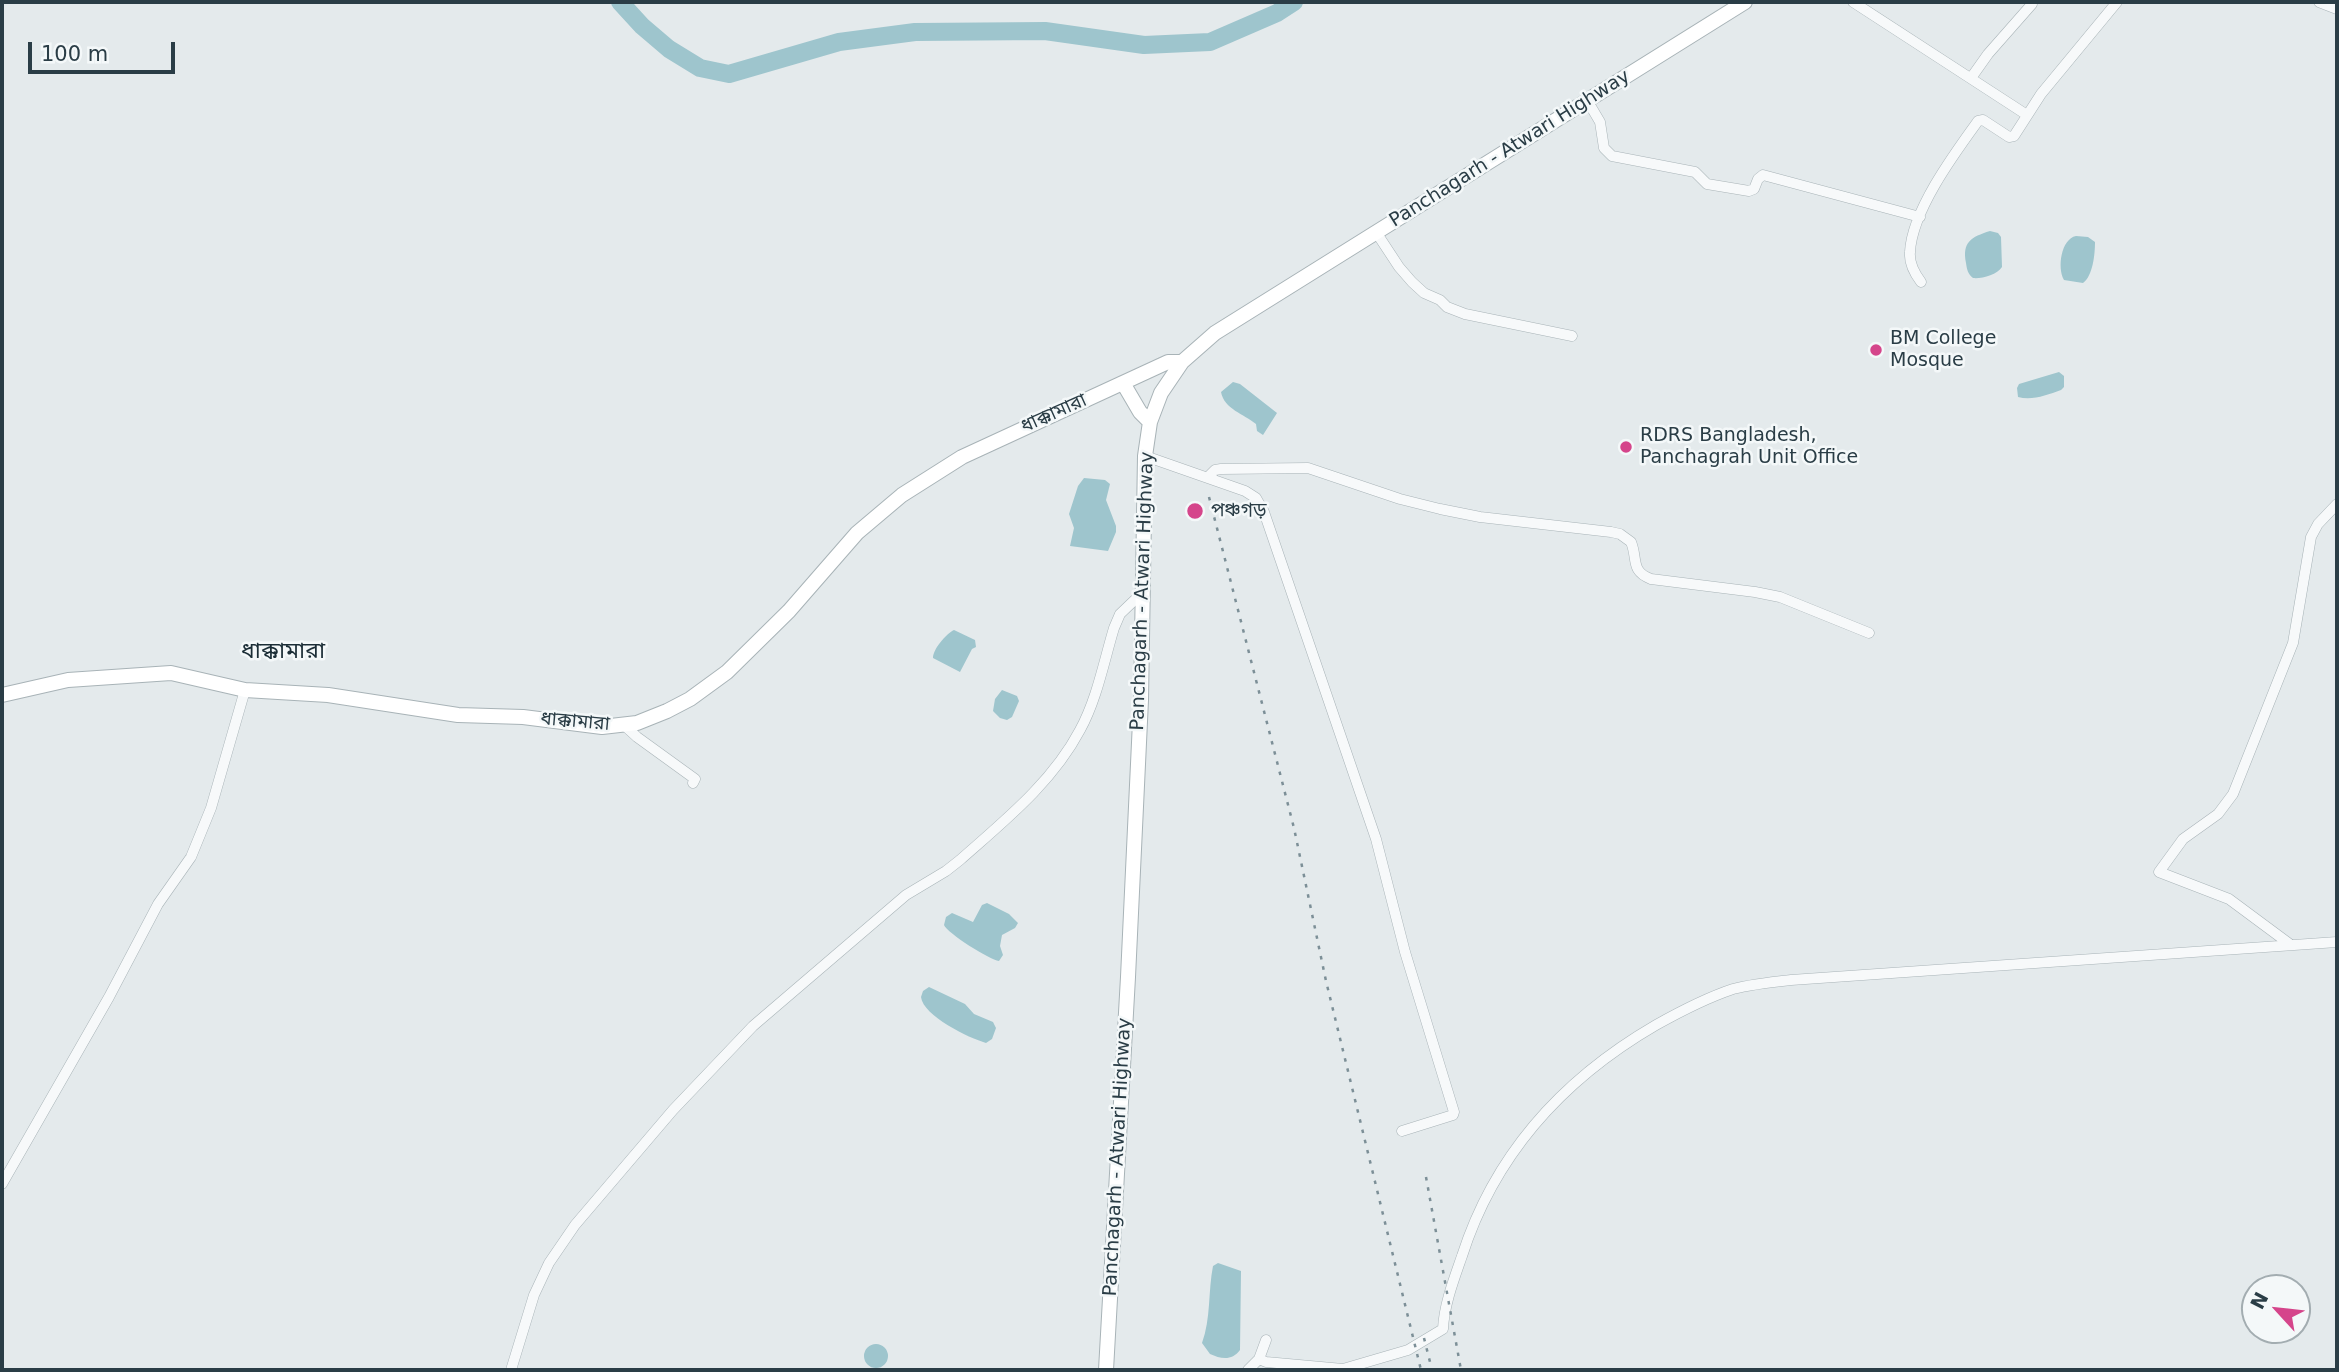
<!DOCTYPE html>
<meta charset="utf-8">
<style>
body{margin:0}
#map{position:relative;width:2339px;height:1372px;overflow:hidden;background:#e4eaec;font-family:"DejaVu Sans",sans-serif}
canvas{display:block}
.frame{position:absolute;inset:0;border:4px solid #2a3d46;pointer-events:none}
.north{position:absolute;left:2241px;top:1274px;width:70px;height:70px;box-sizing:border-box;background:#f4f8f9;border:2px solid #a3adb1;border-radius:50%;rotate:297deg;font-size:19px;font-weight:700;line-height:28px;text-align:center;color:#2a3d46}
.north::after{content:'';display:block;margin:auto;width:24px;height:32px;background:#d5458b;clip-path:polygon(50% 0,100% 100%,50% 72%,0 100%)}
.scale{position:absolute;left:28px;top:42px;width:147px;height:32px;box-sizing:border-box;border:4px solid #2a3d46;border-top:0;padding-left:9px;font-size:21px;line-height:24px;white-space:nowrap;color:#2a3d46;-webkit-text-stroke:5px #f4f8f9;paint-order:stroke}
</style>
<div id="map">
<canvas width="2339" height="1372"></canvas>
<div class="frame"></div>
<div class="north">N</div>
<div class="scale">100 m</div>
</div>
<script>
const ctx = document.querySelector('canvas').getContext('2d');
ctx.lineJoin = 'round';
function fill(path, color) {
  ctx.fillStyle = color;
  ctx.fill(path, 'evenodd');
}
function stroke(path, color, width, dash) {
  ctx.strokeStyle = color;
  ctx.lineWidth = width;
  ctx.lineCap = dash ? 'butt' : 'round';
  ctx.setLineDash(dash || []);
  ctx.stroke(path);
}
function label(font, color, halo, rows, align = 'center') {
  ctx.font = font + ' "DejaVu Sans","Noto Sans Bengali",sans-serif';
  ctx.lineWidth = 5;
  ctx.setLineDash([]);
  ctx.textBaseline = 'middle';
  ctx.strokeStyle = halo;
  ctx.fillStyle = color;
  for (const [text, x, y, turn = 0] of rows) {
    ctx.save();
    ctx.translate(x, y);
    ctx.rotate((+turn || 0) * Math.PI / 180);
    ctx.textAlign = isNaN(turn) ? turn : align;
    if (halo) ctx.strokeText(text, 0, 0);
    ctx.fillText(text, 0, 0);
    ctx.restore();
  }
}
fill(new Path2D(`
 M1990,231L1998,233L2001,237L2002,267C1997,275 1981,279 1973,278C1968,274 1967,270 1966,263C1962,242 1971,237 1990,231Z
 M2076,236L2088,237L2095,242C2095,254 2093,276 2083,283L2064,280C2057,268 2061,239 2076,236Z
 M2059,372L2064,376V387L2061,390C2047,395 2032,401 2018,397L2017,388L2019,384Z
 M1233,382L1240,384L1277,413L1263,435L1257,431L1256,424C1244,414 1224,409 1221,392Z
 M1084,478L1105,480L1110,484L1106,500L1116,526V532L1108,551L1070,546L1074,528L1069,514L1078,486Z
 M954,630L975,640L976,647L972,649L960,672L933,658C933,649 946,634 954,630Z
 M1002,690L1017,696L1019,701L1012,717L1007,720L1000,718L993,711L995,699Z
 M987,903L1009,914L1018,923L1015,928L1002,935L1000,946L1003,955L999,961C990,960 947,933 944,925L946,917L952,913L973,922L982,905Z
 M929,987L965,1004L974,1014L993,1022L996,1028L992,1039L986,1043C969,1038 923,1016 921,997L923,991Z
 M1218,1263L1241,1271L1240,1350C1232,1361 1221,1359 1210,1354L1202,1343C1211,1319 1208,1291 1213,1266Z
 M864 1356a12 12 0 1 1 24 0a12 12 0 1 1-24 0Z`), '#9ec5cd');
stroke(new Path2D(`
 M620,2L642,26L669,49L700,68L729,74L839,42L915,32L1045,31L1144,45L1210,42L1277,13L1294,2`), '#9ec5cd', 18);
const street = new Path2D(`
 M1853,2L2027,115
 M2319,2L2337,9
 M1971,78L1988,54L2032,4
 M1587,100L1600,122L1604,148L1612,156L1695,172L1707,184L1749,191L1754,189L1758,179L1763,175L1920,217
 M1376,232L1399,267L1412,282L1424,293L1440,300L1447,307L1465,314L1572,336
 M1921,282C1915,274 1909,262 1910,252C1912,211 1954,154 1978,121L1983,120L2009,137L2014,136L2041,94L2117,2
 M1145,456L1245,491L1256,498L1264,512L1376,839L1405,952L1454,1112L1453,1115L1402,1131
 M1208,477L1215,470L1221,469L1308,468L1400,499L1440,509L1480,517L1611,532L1620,534L1631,542C1638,559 1630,571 1651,579L1755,592L1780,597L1869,633
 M625,726L637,737L695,779L693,783
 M2291,945L2229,899L2159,872L2183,839L2218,814L2233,794L2293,643L2311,537L2318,524L2337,504
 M2,1184L109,997L158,904L191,857L211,808L245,690
 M1259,1359L1266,1362L1343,1369L1408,1350L1443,1329C1444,1305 1454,1279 1462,1256C1495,1153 1563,1079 1656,1025C1681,1011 1706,998 1733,989C1752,984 1772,982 1791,980L2337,942
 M511,1370L534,1295L549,1263L575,1225L673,1110L753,1026L906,895L946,871L960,860C1004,821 1052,783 1080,730C1097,699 1104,661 1114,628L1120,614L1142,593
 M1248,1370L1259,1359L1266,1340`);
const secondary = new Path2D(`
 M1123,383L1140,412L1150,422
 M2,695L68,680L171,673L245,690L328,695L458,715L523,717L602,727L637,723L667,711L690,699L727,672L789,611L857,533L902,495L962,457L1168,362H1182
 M1106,1370L1128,977L1141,700L1145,456L1150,422L1161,393L1182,362L1215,333L1745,2`);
stroke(street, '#a8b3b7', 11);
stroke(secondary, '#a8b3b7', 16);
stroke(street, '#f7f9fa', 10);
stroke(secondary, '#fff', 14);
stroke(new Path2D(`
 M1209,497L1294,828L1326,981L1421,1370
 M1426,1177L1461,1370
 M1424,1338L1432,1370`), '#7c8f97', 2.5, [3.5, 7]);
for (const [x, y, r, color] of [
 [1876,350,7,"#d5458b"],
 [1626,447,7,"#d5458b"],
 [1195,511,9,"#d5458b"]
]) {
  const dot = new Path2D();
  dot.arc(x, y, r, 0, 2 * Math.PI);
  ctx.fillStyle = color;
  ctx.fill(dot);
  stroke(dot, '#f4f8f9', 2.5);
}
label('19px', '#2a3d46', '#f4f8f9', [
 ["Panchagarh - Atwari Highway",1510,149,-32],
 ["ধাক্কামারা",1054,414,-24],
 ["Panchagarh - Atwari Highway",1143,591,-88],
 ["ধাক্কামারা",575,722,5],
 ["Panchagarh - Atwari Highway",1118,1157,-87]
]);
label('19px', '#2a3d46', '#f4f8f9', [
 ["BM College",1890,339],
 ["Mosque",1890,361],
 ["RDRS Bangladesh,",1640,436],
 ["Panchagrah Unit Office",1640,458],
 ["পঞ্চগড়",1211,511]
], 'left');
label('23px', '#1c2e37', '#f4f8f9', [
 ["ধাক্কামারা",283,652]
]);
</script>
